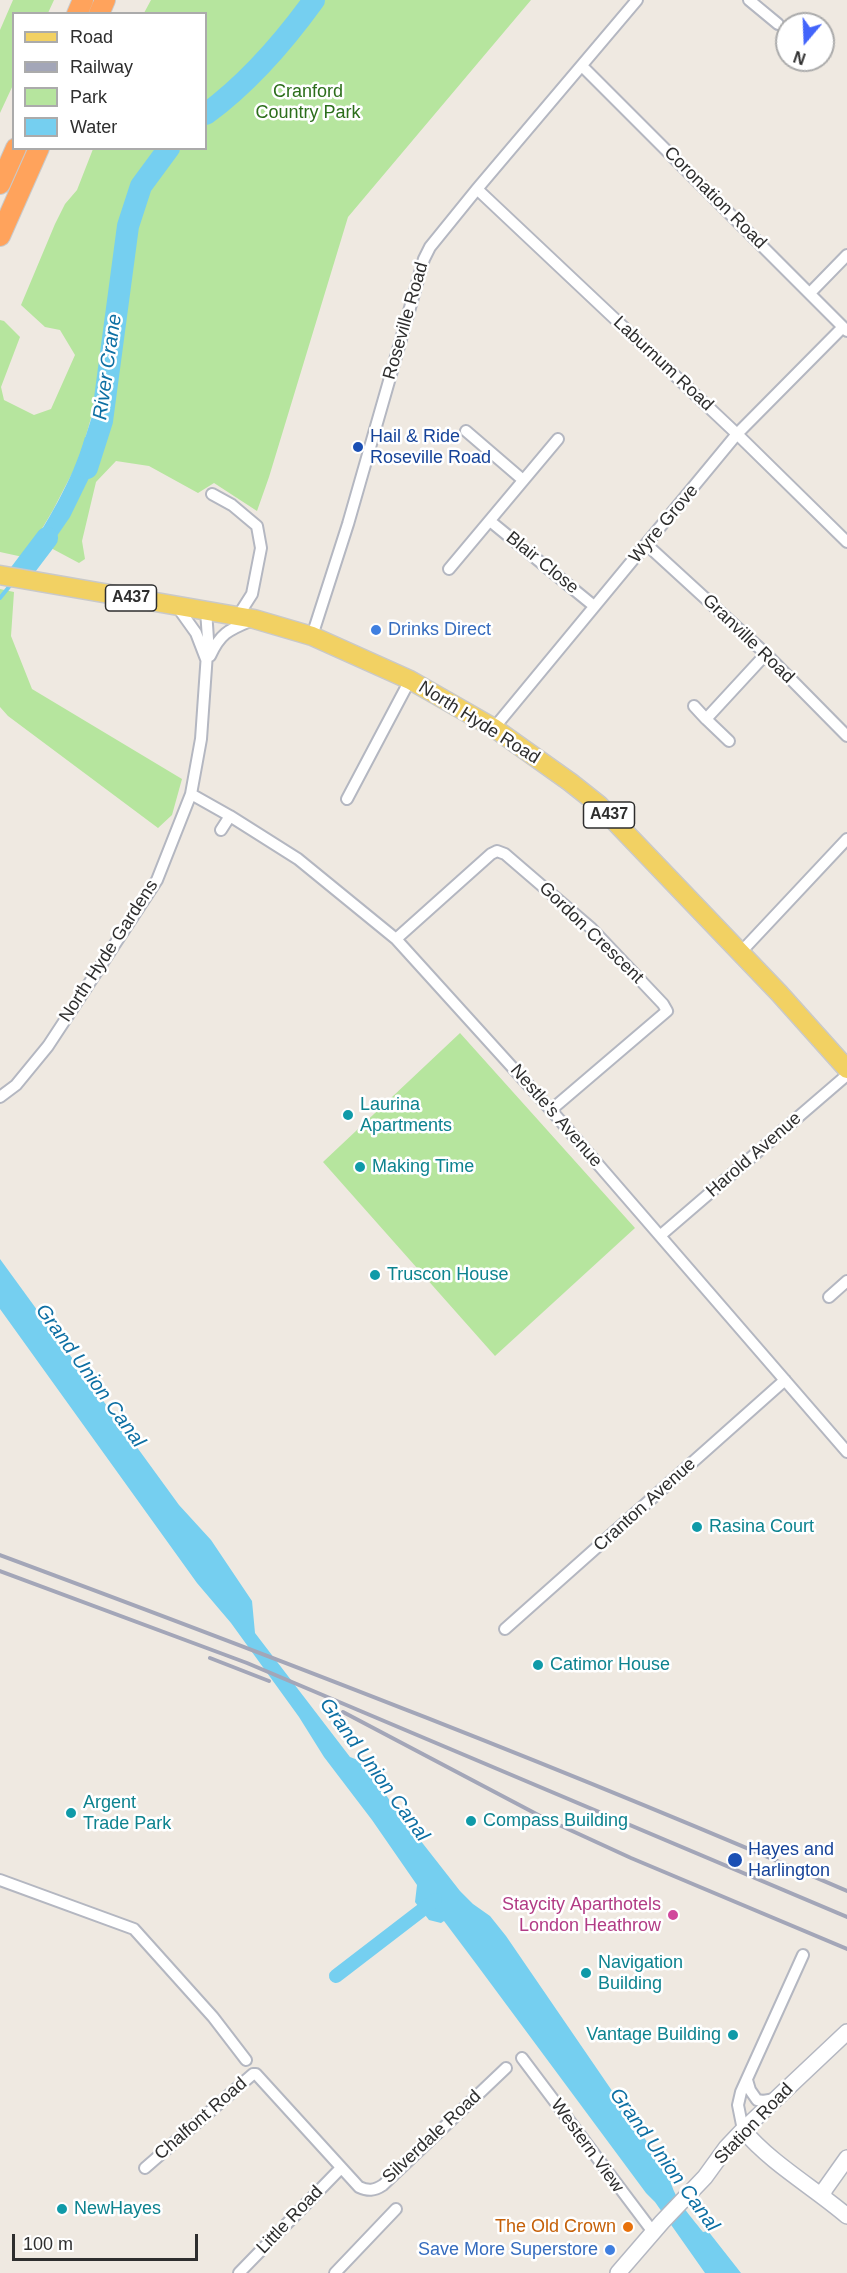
<!DOCTYPE html>
<style>
body{margin:0}
#map{position:relative;width:847px;height:2273px;overflow:hidden;background:#efe9e1;font-family:Helvetica,sans-serif}
canvas{display:block}
.legend{position:absolute;left:12px;top:12px;width:195px;height:138px;box-sizing:border-box;background:#fff;border:2px solid #ababab;margin:0;padding:8px 10px;list-style:none;font-size:18px;color:#2e2e2e}
.legend li{display:flex;align-items:center;gap:12px;height:30px}
.legend b{width:30px;border:2px solid #ababab}
.north{position:absolute;left:775px;top:12px;width:60px;height:60px;box-sizing:border-box;background:#fff;border:2px solid #ababab;border-radius:50%;rotate:199deg;font-size:16px;font-weight:700;line-height:24px;text-align:center;color:#2e2e2e}
.north::after{content:'';display:block;margin:auto;width:21px;height:27px;background:#4264fb;clip-path:polygon(50% 0,100% 100%,50% 72%,0 100%)}
.scale{position:absolute;left:12px;top:2234px;width:186px;height:27px;box-sizing:border-box;border:3px solid #2e2e2e;border-top:0;padding-left:8px;font-size:18px;line-height:21px;white-space:nowrap;color:#2e2e2e;-webkit-text-stroke:4px #fff;paint-order:stroke}
</style>
<div id="map">
<canvas width="847" height="2273"></canvas>
<ul class="legend">
<li><b style="height:8px;background:#f2d163"></b>Road</li>
<li><b style="height:8px;background:#a3a6b8"></b>Railway</li>
<li><b style="height:16px;background:#b6e59e"></b>Park</li>
<li><b style="height:16px;background:#75cff0"></b>Water</li>
</ul>
<div class="north">N</div>
<div class="scale">100 m</div>
</div>
<script>
const ctx = document.querySelector('canvas').getContext('2d');
ctx.lineJoin = 'round';
function fill(path, color) {
  ctx.fillStyle = color;
  ctx.fill(path, 'evenodd');
}
function stroke(path, color, width, dash) {
  ctx.strokeStyle = color;
  ctx.lineWidth = width;
  ctx.lineCap = dash ? 'butt' : 'round';
  ctx.setLineDash(dash || []);
  ctx.stroke(path);
}
function label(font, color, halo, rows, align = 'center') {
  ctx.font = font + ' Helvetica,sans-serif';
  ctx.lineWidth = 5;
  ctx.setLineDash([]);
  ctx.textBaseline = 'middle';
  ctx.strokeStyle = halo;
  ctx.fillStyle = color;
  for (const [text, x, y, turn = 0] of rows) {
    ctx.save();
    ctx.translate(x, y);
    ctx.rotate((+turn || 0) * Math.PI / 180);
    ctx.textAlign = isNaN(turn) ? turn : align;
    if (halo) ctx.strokeText(text, 0, 0);
    ctx.fillText(text, 0, 0);
    ctx.restore();
  }
}
fill(new Path2D(`
 M13,0H54L48,13L14,14L13,85L0,113V30Z
 M151,0H531L348,217L269,477L257,511L214,483L198,493L149,466L116,461L96,482L82,541L85,559L79,563L49,547C79,504 96,466 107,414L137,207L148,186L177,149L206,148V14L144,13Z
 M93,149H158L135,182L121,220L93,411L79,460L53,510L30,549L23,557L0,552V320L4,321L20,337L1,387L4,400L34,415L51,409L75,355L60,330L45,327L21,305L55,224L65,204L77,190Z
 M0,589L14,592L11,636L32,689L182,779L172,815L158,828L8,716L0,707Z
 M460,1033L635,1228L495,1356L323,1162Z`), '#b6e59e');
fill(new Path2D(`
 M85,437L102,441L89,478L70,517L37,565L22,562C47,522 72,482 85,437Z
 M0,1259L179,1505L211,1540L252,1601L255,1633L350,1757L363,1762L395,1808L460,1891L473,1904L490,1916L506,1936L669,2174C672,2197 689,2214 703,2232L708,2231L741,2273H705L655,2202L646,2193L477,1965L444,1921L441,1923L429,1920L415,1902L417,1885L372,1820L324,1757L299,1717L231,1623L197,1583L0,1309Z`), '#75cff0');
stroke(new Path2D(`
 M0,598L13,582`), '#75cff0', 4);
stroke(new Path2D(`
 M336,1976L435,1900`), '#75cff0', 14);
stroke(new Path2D(`
 M206,114C248,83 283,43 314,0
 M87,468L102,421L128,226L141,186L169,148
 M19,575L47,538`), '#75cff0', 22);
const street = new Path2D(`
 M749,0L778,24
 M582,66L847,331
 M477,189L737,434L847,542
 M810,293L847,255
 M466,431L523,480
 M212,494L232,505L257,526L261,548L252,594L238,616
 M490,521L594,606
 M647,545L766,654L847,736
 M449,569L558,439
 M176,605L196,633L206,659
 M312,636L348,524L424,259L430,247L477,189L637,0
 M210,656C220,634 228,630 250,621
 M694,706L706,719
 M494,728L737,434L843,327
 M729,741L706,719L766,654
 M191,794L230,816L298,859L396,939L551,1110L847,1452
 M347,799L410,680
 M221,830L230,816
 M396,939L491,854L497,851L505,854L591,928L663,1004L667,1011L551,1110
 M740,953L847,839
 M0,1097L16,1085L48,1046L157,880L191,794L201,739L208,639L206,610
 M661,1235L847,1075
 M829,1297L847,1281
 M505,1629L785,1380
 M0,1880L134,1929L213,2017L246,2060
 M522,2058L653,2232
 M747,2080L750,2090L757,2100L763,2101L775,2099
 M743,2130L738,2105L741,2092L803,1955
 M145,2168L253,2074H256L359,2187C368,2191 374,2191 383,2185L506,2068
 M239,2273L341,2168
 M335,2273L396,2209`);
const secondary = new Path2D(`
 M743,2130C772,2164 813,2187 847,2216
 M823,2195L825,2189L847,2158
 M618,2273L662,2222L705,2177L726,2148L743,2130L847,2032`);
const primary = new Path2D(`
 M0,575L254,619L312,636L410,680L494,728L570,782L599,805L779,993L847,1069`);
const highway = new Path2D(`
 M77,14L83,0
 M99,14L105,0
 M0,184L16,148
 M0,236L39,148`);
stroke(street, '#b4b7c1', 14);
stroke(secondary, '#b4b7c1', 18);
stroke(primary, '#c9c9c9', 21);
stroke(highway, '#c9c9c9', 22);
stroke(street, '#fff', 10);
stroke(secondary, '#fff', 15);
stroke(primary, '#f2d163', 18);
stroke(highway, '#ffa35c', 20);
stroke(new Path2D(`
 M0,1555C285,1661 568,1770 847,1891
 M0,1571L247,1663L847,1917
 M210,1658L269,1681
 M343,1712L544,1818L631,1858L847,1949`), '#a3a6b8', 4);
for (const [x, y, r, color] of [
 [358,447,6,"#1a4fb4"],
 [376,630,6,"#3f7fe0"],
 [348,1115,6,"#0f9aa8"],
 [360,1167,6,"#0f9aa8"],
 [375,1275,6,"#0f9aa8"],
 [697,1527,6,"#0f9aa8"],
 [538,1665,6,"#0f9aa8"],
 [71,1813,6,"#0f9aa8"],
 [471,1821,6,"#0f9aa8"],
 [735,1860,8,"#1a4fb4"],
 [673,1915,6,"#d1479c"],
 [586,1973,6,"#0f9aa8"],
 [733,2035,6,"#0f9aa8"],
 [62,2209,6,"#0f9aa8"],
 [628,2227,6,"#e8710a"],
 [610,2250,6,"#3f7fe0"]
]) {
  const dot = new Path2D();
  dot.arc(x, y, r, 0, 2 * Math.PI);
  ctx.fillStyle = color;
  ctx.fill(dot);
  stroke(dot, '#fff', 2);
}
for (const [x, y, w] of [
 [131,598,51],
 [609,815,51]
]) {
  const box = new Path2D();
  box.roundRect(x - w / 2, y - 13, w, 26, 4.5);
  ctx.fillStyle = '#fff';
  ctx.fill(box);
  stroke(box, '#2e2e2e', 1.5);
}
label('bold 16px', '#2e2e2e', null, [
 ["A437",131,598],
 ["A437",609,815]
]);
label('18px', '#2c6e1b', '#fff', [
 ["Cranford",308,92],
 ["Country Park",308,113]
]);
label('18px', '#2e2e2e', '#fff', [
 ["Coronation Road",715,198,45],
 ["Roseville Road",406,321,-74],
 ["Laburnum Road",663,364,43],
 ["Wyre Grove",664,524,-50],
 ["Blair Close",542,563,39],
 ["Granville Road",748,639,44],
 ["North Hyde Road",479,723,32],
 ["Gordon Crescent",591,933,44],
 ["North Hyde Gardens",109,951,-57],
 ["Nestle's Avenue",556,1116,49],
 ["Harold Avenue",754,1155,-41],
 ["Cranton Avenue",645,1505,-42],
 ["Chalfont Road",201,2119,-41],
 ["Station Road",754,2124,-46],
 ["Silverdale Road",432,2137,-43],
 ["Western View",587,2146,54],
 ["Little Road",290,2220,-46]
]);
label('18px', '#164399', '#fff', [
 ["Hail & Ride",370,437],
 ["Roseville Road",370,458],
 ["Hayes and",748,1850],
 ["Harlington",748,1871]
], 'left');
label('18px', '#366cbe', '#fff', [
 ["Drinks Direct",388,630],
 ["Save More Superstore",598,2250,"right"]
], 'left');
label('18px', '#0d838f', '#fff', [
 ["Laurina",360,1105],
 ["Apartments",360,1126],
 ["Making Time",372,1167],
 ["Truscon House",387,1275],
 ["Rasina Court",709,1527],
 ["Catimor House",550,1665],
 ["Argent",83,1803],
 ["Trade Park",83,1824],
 ["Compass Building",483,1821],
 ["Navigation",598,1963],
 ["Building",598,1984],
 ["Vantage Building",721,2035,"right"],
 ["NewHayes",74,2209]
], 'left');
label('18px', '#b23c85', '#fff', [
 ["Staycity Aparthotels",661,1905],
 ["London Heathrow",661,1926]
], 'right');
label('18px', '#c56008', '#fff', [
 ["The Old Crown",616,2227]
], 'right');
label('italic 20px', '#0d6fa3', '#fff', [
 ["River Crane",108,367,-82],
 ["Grand Union Canal",90,1376,54],
 ["Grand Union Canal",374,1770,54],
 ["Grand Union Canal",664,2160,54]
]);
</script>
